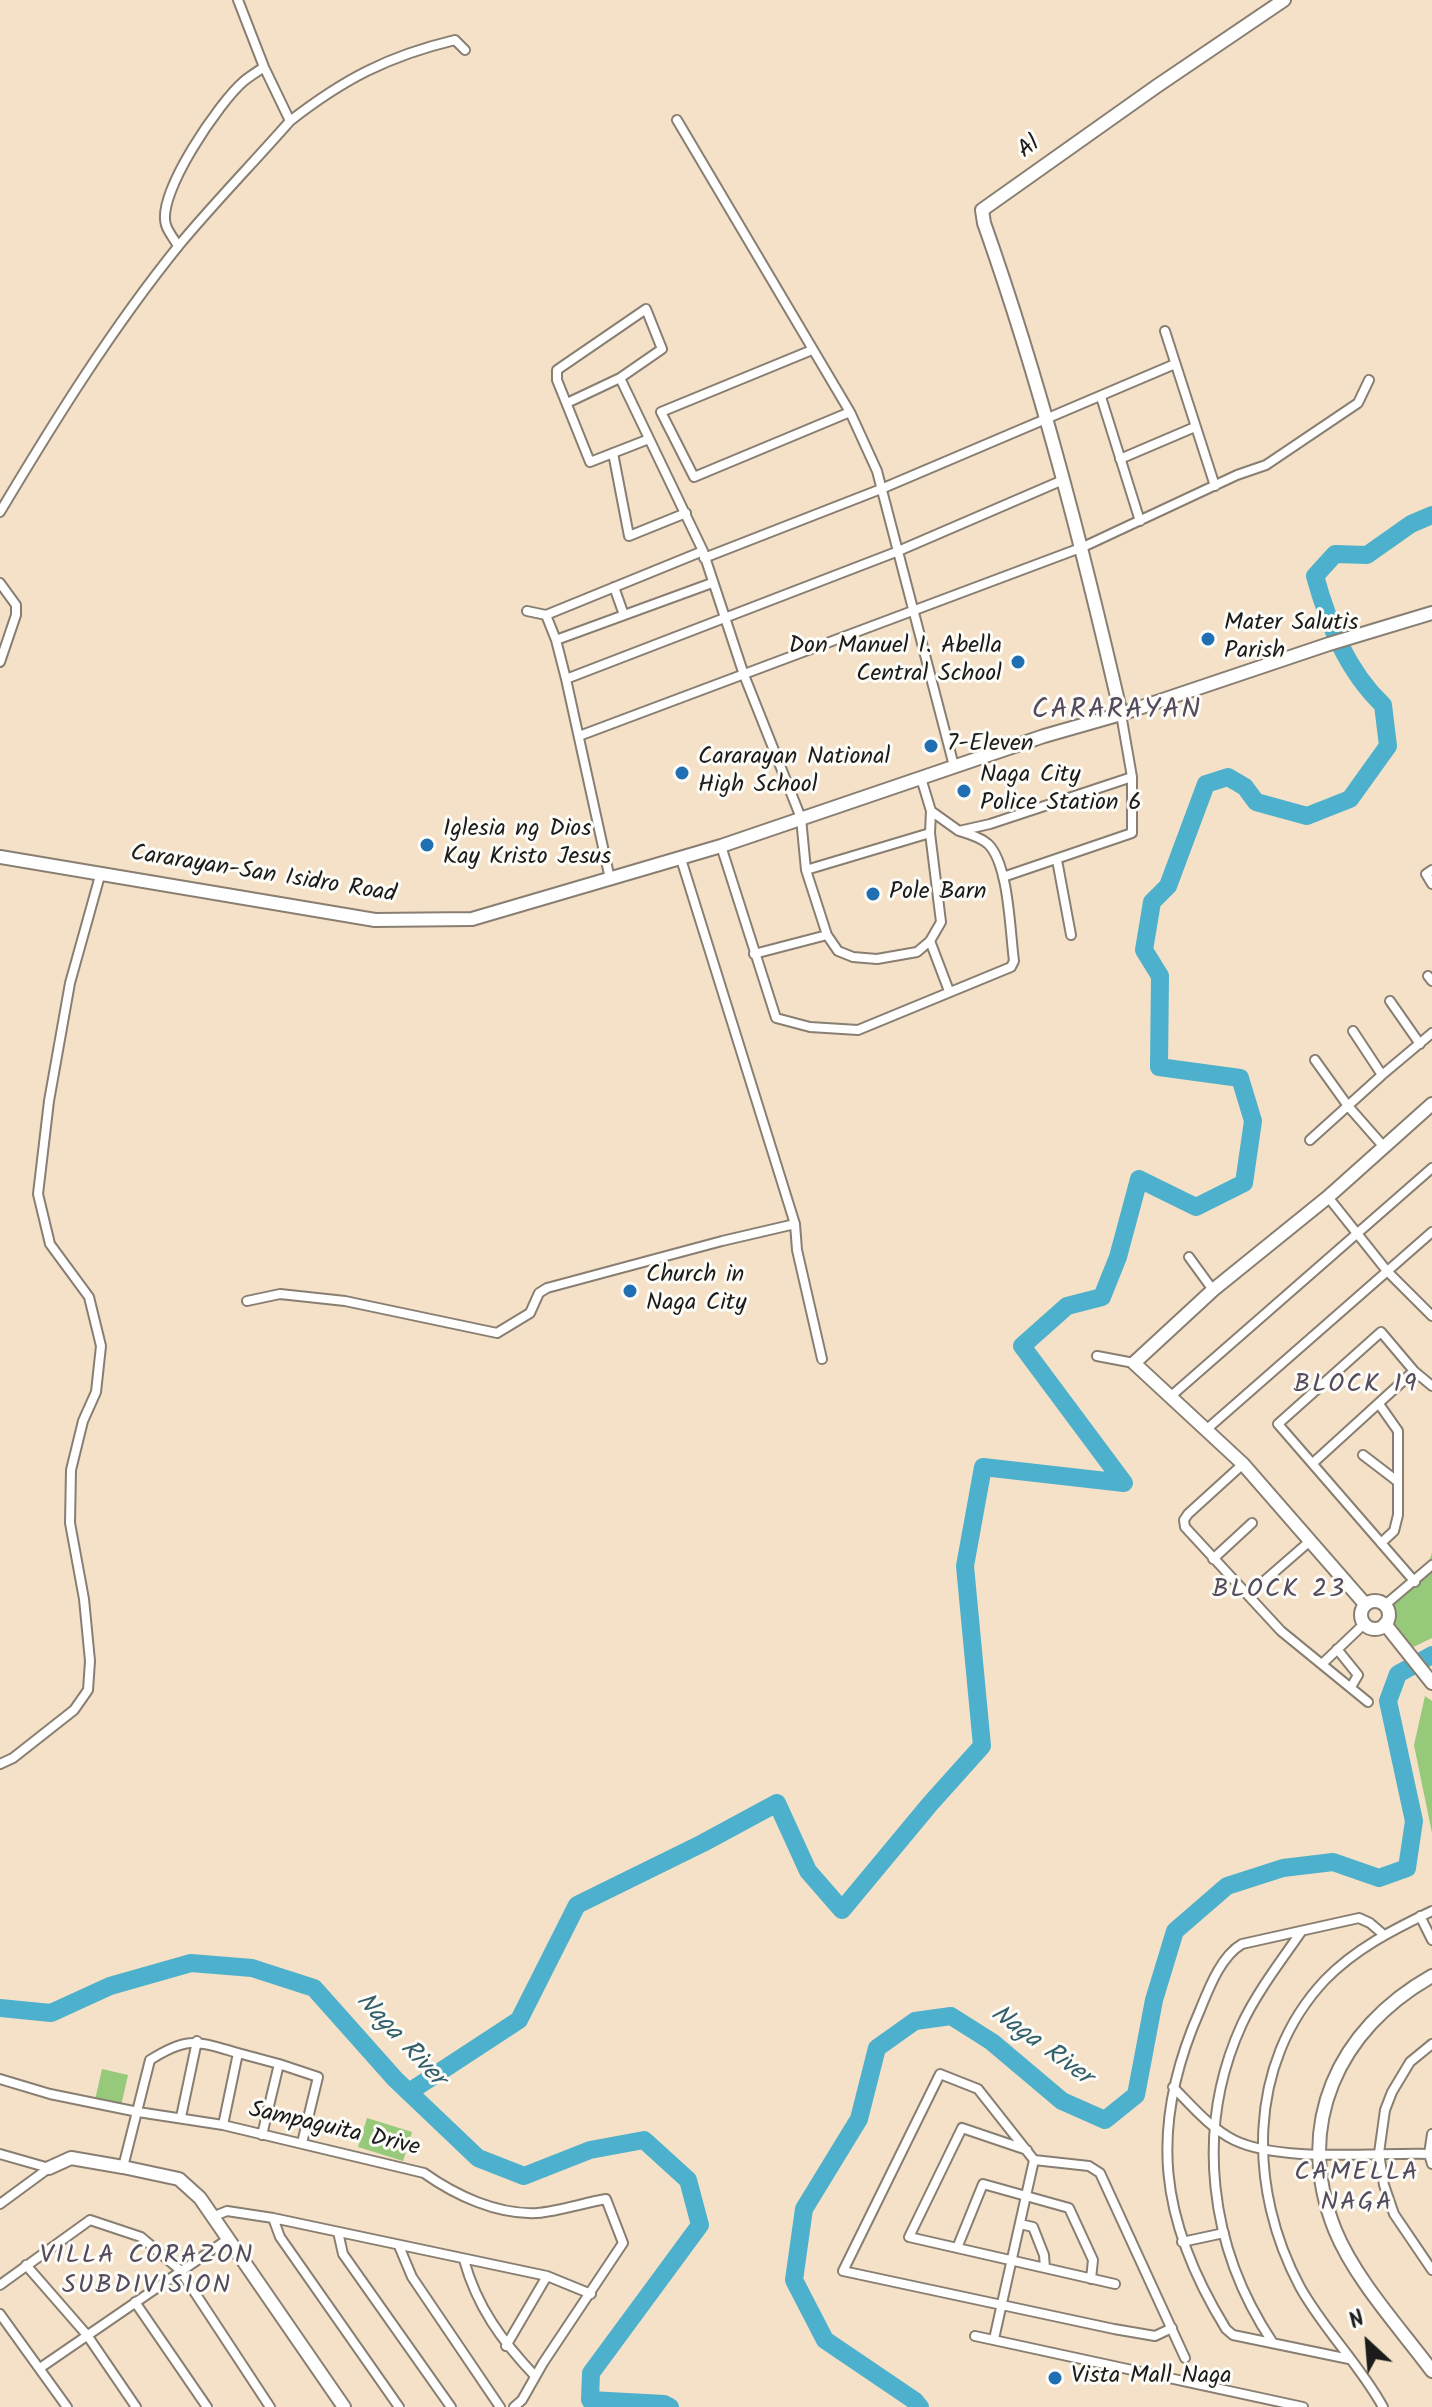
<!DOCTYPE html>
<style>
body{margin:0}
#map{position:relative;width:1432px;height:2407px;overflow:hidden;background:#f4e1c7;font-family:Kalam,sans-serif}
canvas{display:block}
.north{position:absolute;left:1328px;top:2303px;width:80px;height:80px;-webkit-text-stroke:6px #fdfcf7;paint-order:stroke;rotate:334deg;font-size:22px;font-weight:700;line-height:32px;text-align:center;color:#1c1c1c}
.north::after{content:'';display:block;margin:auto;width:28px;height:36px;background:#1c1c1c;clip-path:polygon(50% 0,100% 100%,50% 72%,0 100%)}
</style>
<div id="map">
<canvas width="1432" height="2407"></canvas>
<div class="north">N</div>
</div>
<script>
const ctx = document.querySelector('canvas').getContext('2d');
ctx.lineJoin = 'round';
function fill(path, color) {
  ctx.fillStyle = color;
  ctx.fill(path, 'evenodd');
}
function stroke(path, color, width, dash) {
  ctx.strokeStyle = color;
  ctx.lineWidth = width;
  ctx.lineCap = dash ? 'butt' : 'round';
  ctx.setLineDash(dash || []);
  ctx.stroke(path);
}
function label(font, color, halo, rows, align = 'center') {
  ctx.font = font + ' Kalam,sans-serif';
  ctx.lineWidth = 6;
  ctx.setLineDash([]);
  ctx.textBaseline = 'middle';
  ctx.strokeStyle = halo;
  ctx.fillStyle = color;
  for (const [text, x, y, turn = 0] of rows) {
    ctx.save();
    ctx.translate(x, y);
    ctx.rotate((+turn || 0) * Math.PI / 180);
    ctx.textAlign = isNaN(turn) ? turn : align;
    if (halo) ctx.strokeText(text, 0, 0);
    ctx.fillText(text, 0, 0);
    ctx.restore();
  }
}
fill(new Path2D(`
 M1432,1552V1638L1409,1649C1404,1642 1392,1630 1391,1622C1384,1584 1428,1578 1432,1552Z
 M1425,1696L1432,1701V1833L1414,1745Z
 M102,2069L128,2075L121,2106L95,2100Z
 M367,2118L412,2132L403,2161L358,2147Z`), '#96c97a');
stroke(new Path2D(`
 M0,2008L51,2013L110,1986L191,1963L252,1968L314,1988L395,2079L478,2158L524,2176L590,2150L644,2140L688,2180L700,2225L591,2373L590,2400L664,2404L670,2407
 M409,2092L519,2020L577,1905L703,1843L777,1803L808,1871L842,1910L930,1804L982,1746L965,1566L983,1467L1124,1483L1022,1346L1067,1306L1102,1297L1118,1257L1139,1179L1196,1207L1244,1183L1253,1121L1240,1078L1159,1067L1160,976L1144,950L1152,902L1168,886L1206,784L1228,777L1245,787L1256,802L1307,816L1350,799L1388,746L1383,705C1347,671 1328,623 1315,576L1335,554L1367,555L1411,524L1432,515
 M920,2407L915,2401L825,2340L794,2280L804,2209L859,2119L877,2048L915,2021L951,2016L992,2042L1062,2101L1105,2120L1136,2095L1154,2000L1175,1931L1227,1886L1283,1868L1333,1862L1379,1878L1407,1868L1414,1821L1388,1701L1398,1674L1432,1655`), '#4db0cc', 18);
const street = new Path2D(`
 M677,120L850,412L877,471L954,766
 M290,121C344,79 388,56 455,40L465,50
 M178,246C175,240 168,232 166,225C156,194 220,101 244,81C250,76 257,72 264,67
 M1165,331L1215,486
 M812,350L661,412L694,477L850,412
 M620,378L703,551L744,675L801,818L806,870L827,935L838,951L853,957L877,959L917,952L930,941L941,922L930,833L931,811L921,778
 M1101,397L1140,521
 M567,403L620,378L662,349L646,309L557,370V380L590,462L649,439
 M613,453L629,536L686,513
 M1120,459L1195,427
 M0,512C55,420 112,328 180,244C215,202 254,162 290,121L264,67L238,0
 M704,558L881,489L1175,364
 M0,583L16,605V615L0,662
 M614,587L624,615
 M527,611L546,615L703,551
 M546,615L556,640L566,679L610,879
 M556,640L712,583
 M566,679L896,552L1063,480
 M579,736L1083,547L1237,475L1266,465L1358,403L1369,380
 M931,811L959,831L990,824L1132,777
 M721,846L776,1018L810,1027L858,1030L1011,967L1014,961C1010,932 1009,864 988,844C980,837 969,834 959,831
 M681,859L795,1224L797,1250L822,1359
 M1057,860L1071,935
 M806,870L930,833
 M1432,870L1426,874L1432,884
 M1003,877L1132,833V777L1121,714
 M930,941L949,991
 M754,954L827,935
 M1428,976L1432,981
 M1390,1001L1420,1044
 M1353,1031L1382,1075
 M1315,1060L1348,1106L1384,1147
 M1310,1140L1382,1075L1432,1033
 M1328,1197L1387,1271L1432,1316
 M1189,1257L1213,1290
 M247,1301L280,1294L345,1301L497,1333L530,1313L539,1293L547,1288L722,1241L795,1224
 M1097,1356L1134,1363
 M1170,1397L1432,1168
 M1379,1404L1398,1431V1515L1394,1531L1381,1543
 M1207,1429L1432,1232
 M1363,1455L1397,1481
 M1313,1463L1414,1371
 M1243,1464L1188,1514L1184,1520L1185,1527L1281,1631L1368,1702
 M1213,1559L1252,1523
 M1415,1582L1278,1424L1381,1332L1414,1371L1432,1386
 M1248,1595L1310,1541
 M1385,1605L1432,1565
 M1337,1649L1358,1675L1351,1687
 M1322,1664L1364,1624
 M0,1764L13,1758L74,1710L88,1690L90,1661L84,1599L70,1523L71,1470L83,1421L96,1392L101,1346L89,1297L50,1244L38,1194L49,1101L70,983L101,872
 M1420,1916L1432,1940
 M1432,2044L1410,2062L1392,2092L1385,2110L1379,2153L1384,2185L1394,2214L1432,2270
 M0,2079L50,2094L138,2112L223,2125L424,2173C455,2195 497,2215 537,2213C560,2211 583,2203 606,2199L623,2243L543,2363L522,2400L514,2407
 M1173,2087C1191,2105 1210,2128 1234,2140C1281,2163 1377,2152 1432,2154
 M181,2117L197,2041
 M223,2125L238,2053L279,2064
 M1432,2134L1429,2154L1432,2164
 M262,2135L279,2064L318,2077L302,2143
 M1027,2150L962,2128L909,2237L1115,2284
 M0,2154L49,2168
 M123,2167L150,2060C188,2036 196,2041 238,2053
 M0,2204L49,2168
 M212,2217L227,2211L273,2218L547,2276L591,2294
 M273,2218L280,2237L399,2407
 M1020,2224L1033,2227L1044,2255L1045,2268
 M338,2232L343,2254L451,2407
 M1182,2242L1224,2233
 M399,2246L412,2277L500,2407
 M957,2248L983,2184L1069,2208L1093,2260L1091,2279
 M464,2260C477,2307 502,2341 535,2376
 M26,2265L87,2335L136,2407
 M0,2285L90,2220L141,2237L180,2270L270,2407
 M135,2302L207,2407
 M0,2314L67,2407
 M1172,2328L1155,2336L1114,2329L843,2271L940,2074L978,2089L1034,2160L1089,2166L1100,2173L1185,2358
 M975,2336L1303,2407
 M994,2339L1034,2160
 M1273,2343C1209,2248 1194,2129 1242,2024C1257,1992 1281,1961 1301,1932
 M506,2346L547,2276
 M1349,2359L1233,2335L1226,2329C1159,2220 1148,2128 1200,2010C1209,1988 1221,1956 1242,1944L1359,1918L1370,1923L1384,1935
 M40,2368L228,2239
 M1383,2407C1360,2365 1324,2330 1300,2287C1248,2190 1246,2064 1325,1980C1355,1949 1394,1929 1432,1911`);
const secondary = new Path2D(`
 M1121,714C1083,549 1041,384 984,223L982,210L1157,86L1284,0
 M0,857L375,920L472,919L721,846L1044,736L1121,714L1329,644L1432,613
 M1361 1615a14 14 0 1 1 28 0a14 14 0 1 1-28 0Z
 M1365,1604L1243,1464L1134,1363L1213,1290L1328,1197L1432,1104
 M1385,1624L1432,1683
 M1432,1976C1338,2029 1293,2125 1335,2230C1355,2279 1400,2328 1432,2371
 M49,2168L71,2158L123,2167L179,2179L200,2198L344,2407`);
stroke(street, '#887e72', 12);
stroke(secondary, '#887e72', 16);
stroke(street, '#fff', 8);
stroke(secondary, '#fff', 12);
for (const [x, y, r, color] of [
 [1208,639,8,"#1f6fb2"],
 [1018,662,8,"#1f6fb2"],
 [931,746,8,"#1f6fb2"],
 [682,773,8,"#1f6fb2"],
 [964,791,8,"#1f6fb2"],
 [427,845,8,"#1f6fb2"],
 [873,894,8,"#1f6fb2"],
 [630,1291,8,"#1f6fb2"],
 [1055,2378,8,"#1f6fb2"]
]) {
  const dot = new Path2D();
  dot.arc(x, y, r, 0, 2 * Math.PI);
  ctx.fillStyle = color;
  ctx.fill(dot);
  stroke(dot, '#fdfcf7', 3);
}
label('24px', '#1c1c1c', '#fdfcf7', [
 ["Al",1030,149,-35],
 ["Cararayan-San Isidro Road",263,876,9],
 ["Sampaguita Drive",334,2131,13]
]);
label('24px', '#1c1c1c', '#fdfcf7', [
 ["Mater Salutis",1224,625],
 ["Parish",1224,653],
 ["Don Manuel I. Abella",1002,648,"right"],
 ["Central School",1002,676,"right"],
 ["7-Eleven",947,746],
 ["Cararayan National",698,759],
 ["High School",698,787],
 ["Naga City",980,777],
 ["Police Station 6",980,805],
 ["Iglesia ng Dios",443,831],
 ["Kay Kristo Jesus",443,859],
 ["Pole Barn",889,894],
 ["Church in",646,1277],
 ["Naga City",646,1305],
 ["Vista Mall Naga",1071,2378]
], 'left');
ctx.letterSpacing = '2px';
label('26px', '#544b5e', '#fdfcf7', [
 ["BLOCK 19",1356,1387],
 ["BLOCK 23",1279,1592],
 ["CAMELLA",1357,2175],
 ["NAGA",1357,2205],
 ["VILLA CORAZON",147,2258],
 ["SUBDIVISION",147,2288]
]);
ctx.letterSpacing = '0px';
label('italic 26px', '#325f6b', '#fdfcf7', [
 ["Naga River",399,2041,47],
 ["Naga River",1040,2047,36]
]);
ctx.letterSpacing = '2px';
label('28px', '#544b5e', '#fdfcf7', [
 ["CARARAYAN",1117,712]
]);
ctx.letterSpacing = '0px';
</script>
